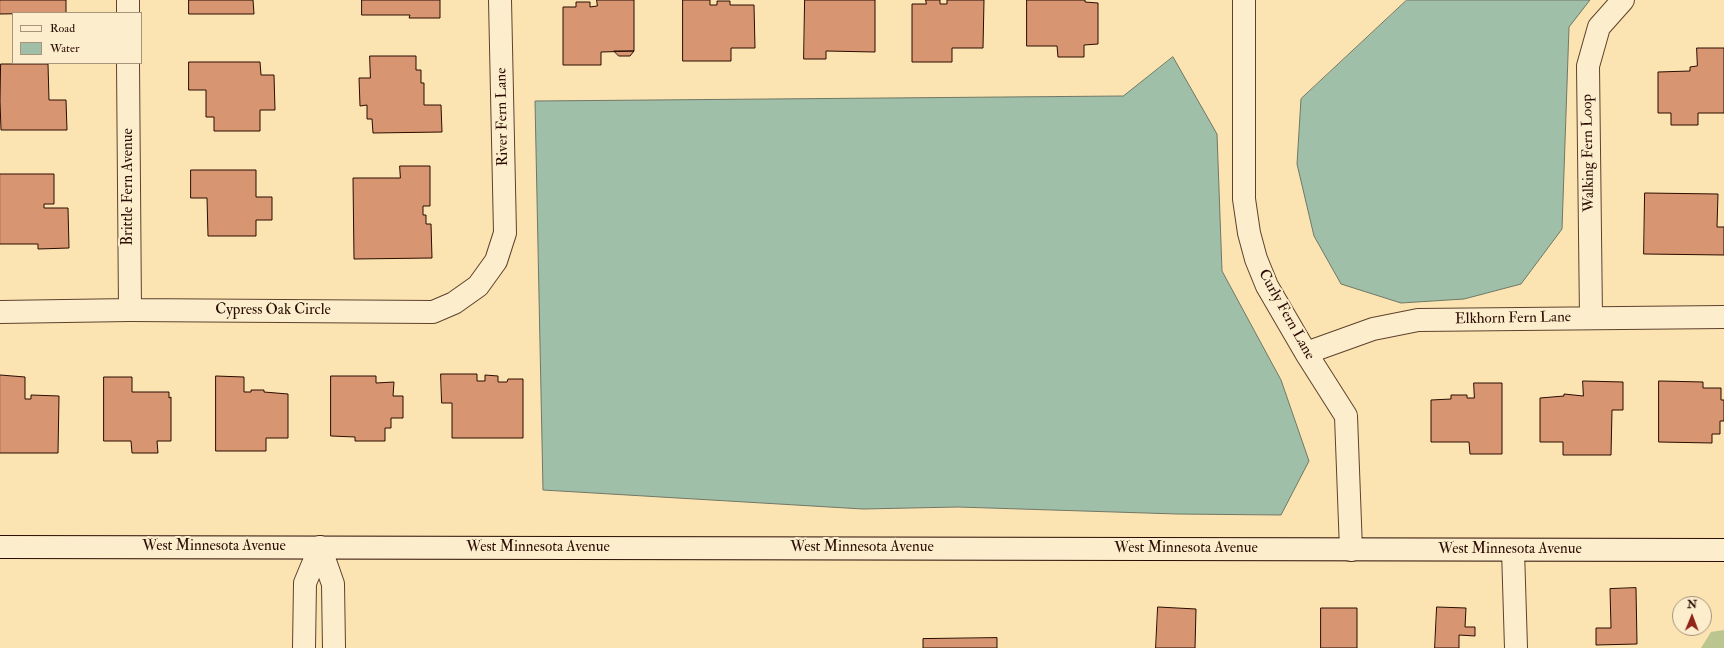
<!DOCTYPE html>
<style>
body{margin:0}
#map{position:relative;width:1724px;height:648px;overflow:hidden;background:#fbe4b2;font-family:"IM FELL Double Pica",serif}
canvas{display:block}
.legend{position:absolute;left:12px;top:12px;width:130px;height:52px;box-sizing:border-box;background:#fcedcd;border:1px solid #a8937b;margin:0;padding:5px 7px;list-style:none;font-size:12px;color:#2a0c00}
.legend li{display:flex;align-items:center;gap:8px;height:20px}
.legend b{width:20px;border:1px solid #a8937b}
.north{position:absolute;left:1672px;top:596px;width:40px;height:40px;box-sizing:border-box;background:#fcedcd;border:1px solid #a8937b;border-radius:50%;rotate:1deg;font-size:11px;font-weight:700;line-height:16px;text-align:center;color:#2a0c00}
.north::after{content:'';display:block;margin:auto;width:14px;height:18px;background:#8f2418;clip-path:polygon(50% 0,100% 100%,50% 72%,0 100%)}
</style>
<div id="map">
<canvas width="1724" height="648"></canvas>
<ul class="legend">
<li><b style="height:5px;background:#fcedcd"></b>Road</li>
<li><b style="height:11px;background:#9fbfa8"></b>Water</li>
</ul>
<div class="north">N</div>
</div>
<script>
const ctx = document.querySelector('canvas').getContext('2d');
ctx.lineJoin = 'round';
function fill(path, color) {
  ctx.fillStyle = color;
  ctx.fill(path, 'evenodd');
}
function stroke(path, color, width, dash) {
  ctx.strokeStyle = color;
  ctx.lineWidth = width;
  ctx.lineCap = dash ? 'butt' : 'round';
  ctx.setLineDash(dash || []);
  ctx.stroke(path);
}
function label(font, color, halo, rows, align = 'center') {
  ctx.font = font + ' "IM FELL Double Pica",serif';
  ctx.lineWidth = 4;
  ctx.setLineDash([]);
  ctx.textBaseline = 'middle';
  ctx.strokeStyle = halo;
  ctx.fillStyle = color;
  for (const [text, x, y, turn = 0] of rows) {
    ctx.save();
    ctx.translate(x, y);
    ctx.rotate((+turn || 0) * Math.PI / 180);
    ctx.textAlign = isNaN(turn) ? turn : align;
    if (halo) ctx.strokeText(text, 0, 0);
    ctx.fillText(text, 0, 0);
    ctx.restore();
  }
}
fill(new Path2D(`
 M1724,630V648H1701L1711,632Z`), '#bac58f');
const water = new Path2D(`
 M1407,0H1590L1569,27L1562,229L1521,284L1464,299L1401,303L1341,284L1314,236L1297,164L1301,99Z
 M1173,57L1217,134L1222,271L1281,380L1309,461L1281,515L1177,514L958,507L863,509L543,490L535,101L1123,96Z`);
fill(water, '#9fbfa8');
stroke(water, '#707765', 1);
const building = new Path2D(`
 M0,0H66V13L0,14Z
 M189,0H253L254,14H189Z
 M362,0H440V18H409L410,15H362Z
 M597,0H634V51L601,52V65H563V7H576V2H590V7L597,6Z
 M683,0H710V5H717V1H730V5H754L755,48H731V61H683Z
 M805,0H875V52L826,51V59H804Z
 M926,0H940V4H947V0H984L983,48H952V62H912V4H926Z
 M1027,0H1085V2L1098,3V44L1084,45V57H1058L1057,46H1027Z
 M1697,48H1724V113H1698V125H1671V113H1658V72L1690,71V67L1697,66Z
 M614,51H634L630,56H619Z
 M370,56H416V70H421V83H424V105H441L442,132L373,133L372,119H367V105L360,106L359,78H370Z
 M189,62H260L261,75H274L275,110H260V131H214V117H206V90H189Z
 M1,64H48L49,100H66L67,130H1L0,102Z
 M400,166H430V206H423V215H426V224H431L432,258L354,259L353,178H400Z
 M191,170H256V197H272V220H256V236H208L207,198H191Z
 M0,174H54V204H44V208H68L69,248L38,249V244H0Z
 M1645,193L1718,194L1717,227H1724V255L1644,254Z
 M441,374H477V381H485V375L498,376V382H507L508,379H523V438H452V403H442Z
 M0,375L25,377V399H31V395L59,396L58,453H0Z
 M216,376L244,377V392H251V390H264V392L288,394V438H266V451H216Z
 M331,376H376V383L394,382L393,396H403V418H391V428H385V441H355V437L331,436Z
 M104,377H132V392H169V398L171,397V441H157L158,453H132L131,441H104Z
 M1583,381L1623,382V410H1612L1611,455H1563V442H1540V398L1564,396V394L1583,396Z
 M1659,381L1703,382V388H1721V400H1724V421H1720V434H1712V443L1659,442Z
 M1474,383H1502V454H1470L1469,442H1431V400L1451,399V395H1467V398H1474Z
 M1636,588L1637,644L1596,645V628H1611L1610,589Z
 M1158,607L1196,609L1195,648H1156Z
 M1437,607L1466,608L1465,627H1475V636L1459,635V648H1435Z
 M1321,608H1357V648H1321Z
 M997,638V648H923V639Z`);
fill(building, '#d89571');
stroke(building, '#2a0c00', 1);
const street = new Path2D(`
 M128,0V13
 M1244,0V199L1249,233L1256,259L1267,286L1306,353L1346,416L1351,550
 M128,63L130,310
 M0,312L130,310L433,312L454,303L478,286L496,261L505,233L500,0
 M1591,318L1588,66L1599,27L1623,0
 M1306,353L1373,329L1418,320L1724,317
 M320,547L333,584L334,648
 M1513,550L1516,648
 M304,648L305,583L320,547`);
const secondary = new Path2D(`
 M0,547L1724,550`);
stroke(street, '#5e422c', 24);
stroke(secondary, '#2a0c00', 24);
stroke(street, '#fcedcd', 22);
stroke(secondary, '#fcedcd', 22);
label('15px', '#2a0c00', '#fcedcd', [
 ["River Fern Lane",503,117,-91],
 ["Walking Fern Loop",1589,153,-91],
 ["Brittle Fern Avenue",129,187,-90],
 ["Cypress Oak Circle",273,311],
 ["Curly Fern Lane",1286,315,61],
 ["Elkhorn Fern Lane",1513,319,-1],
 ["West Minnesota Avenue",214,547],
 ["West Minnesota Avenue",538,548],
 ["West Minnesota Avenue",862,548],
 ["West Minnesota Avenue",1186,549],
 ["West Minnesota Avenue",1510,550]
]);
</script>
